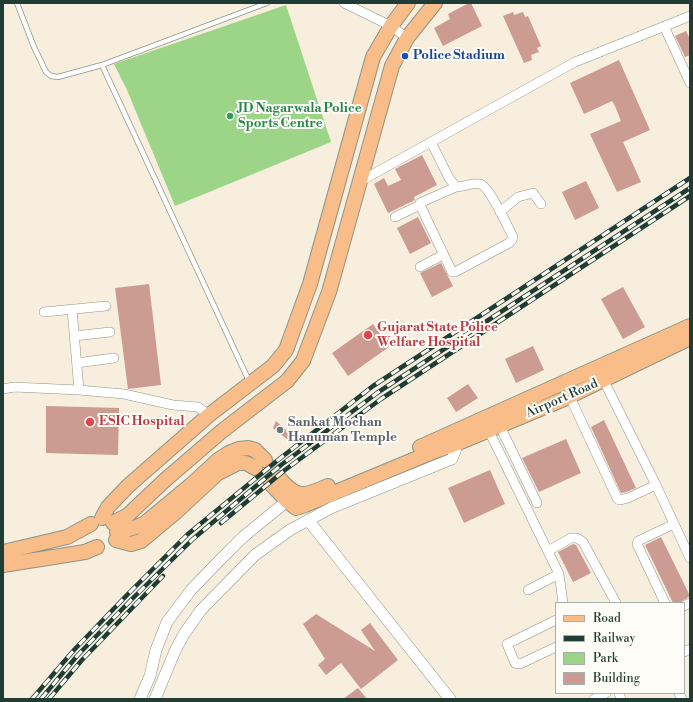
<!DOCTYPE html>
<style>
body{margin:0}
#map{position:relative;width:693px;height:702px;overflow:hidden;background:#f7eedd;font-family:"Libre Bodoni",serif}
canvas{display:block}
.frame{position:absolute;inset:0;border:4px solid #1f3d34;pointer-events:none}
.legend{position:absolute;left:555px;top:602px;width:130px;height:92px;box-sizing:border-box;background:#fdfcf7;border:1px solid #a4b0a9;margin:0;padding:5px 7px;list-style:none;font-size:12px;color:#1f3d34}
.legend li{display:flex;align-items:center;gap:8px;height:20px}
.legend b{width:20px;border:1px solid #a4b0a9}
</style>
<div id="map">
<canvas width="693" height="702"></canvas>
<div class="frame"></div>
<ul class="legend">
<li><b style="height:5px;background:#f8bd89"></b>Road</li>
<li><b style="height:5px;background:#1f3d34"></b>Railway</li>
<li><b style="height:11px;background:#9cd588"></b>Park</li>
<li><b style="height:11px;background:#cc9b91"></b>Building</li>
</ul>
</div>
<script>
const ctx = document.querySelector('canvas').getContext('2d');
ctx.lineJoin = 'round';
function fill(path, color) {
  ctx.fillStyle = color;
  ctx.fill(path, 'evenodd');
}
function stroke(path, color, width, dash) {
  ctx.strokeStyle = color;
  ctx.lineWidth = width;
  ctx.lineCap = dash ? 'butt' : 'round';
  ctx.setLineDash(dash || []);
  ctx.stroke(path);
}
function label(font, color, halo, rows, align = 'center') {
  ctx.font = font + ' "Libre Bodoni",serif';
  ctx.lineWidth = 4;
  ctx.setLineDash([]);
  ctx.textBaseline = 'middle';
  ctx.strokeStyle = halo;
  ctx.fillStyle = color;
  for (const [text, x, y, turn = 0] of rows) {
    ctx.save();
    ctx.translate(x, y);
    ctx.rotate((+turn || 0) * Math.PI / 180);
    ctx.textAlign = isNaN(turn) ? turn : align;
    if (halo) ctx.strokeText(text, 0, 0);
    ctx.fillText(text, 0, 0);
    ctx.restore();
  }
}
fill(new Path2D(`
 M286,5L331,142L175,206L127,90L114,64Z`), '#9cd588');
fill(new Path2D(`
 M469,3H471L482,26L443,46L434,28L450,19L448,14Z
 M513,12L514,15L523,12L525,17L528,16L541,46L537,48L539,52L531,55L532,60L524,63L503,16Z
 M686,31L690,39V55L685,57L675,36Z
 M619,60L650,130L623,142L641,182L617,192L590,134L621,121L615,106L612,101L584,114L570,83Z
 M422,155L437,185L414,197L415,200L388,213L374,184L384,178L388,186L401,180L395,169Z
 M586,181L599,208L575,220L562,192Z
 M418,217L431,243L410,254L397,228Z
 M441,263L453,286L432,297L420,273Z
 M149,284L161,385L128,389L115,288Z
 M623,287L645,327L623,339L601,299Z
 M373,324L389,347L348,376L332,353Z
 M533,346L544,370L516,383L505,359Z
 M468,384L478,398L456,412L447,398Z
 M46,406L119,408L118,455L46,453Z
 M604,420L636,488L626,492L621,493L591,427Z
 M276,421L297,439L293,444L273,428Z
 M566,439L581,473L539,492L522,458Z
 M490,470L505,504L464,523L448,488Z
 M661,537L690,596L679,603H673L645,545Z
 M573,544L576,545L591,573L573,582L558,552Z
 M316,614L375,651L361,630L370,623L398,660L361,689L341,663L326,675L318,665L325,659L303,624Z
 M358,688L367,699H343Z`), '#cc9b91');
stroke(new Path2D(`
 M265,460L279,478
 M255,468L271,484`), '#cccbbb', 14, [14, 7]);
const service = new Path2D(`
 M17,3L34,47L46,72L51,76L58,77L102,65
 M249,381L102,65L267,3`);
const minor = new Path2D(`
 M344,3L391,26L407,38
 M664,26L690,83
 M359,182L575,62L690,16
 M420,205L452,272H455L509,243L512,240L513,237C508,227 489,186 480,184C474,182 464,187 456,187
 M500,212L518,197L533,193L541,204
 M395,217L420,205V203L422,202L456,187L449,178L431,142
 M420,267L443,255
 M72,309L79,390
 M44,312L106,306
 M74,336L110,332
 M77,363L114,358
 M604,381L656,485L690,558
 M3,389L14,387L79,390L124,394L173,405L198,407L209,415
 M570,397L617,498L619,500L628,498L656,485
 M500,426L537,503
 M489,431L559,574L563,603
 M548,551L571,538H577L583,542L616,603
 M528,590L559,574
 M665,603L637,544L638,541L674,524
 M684,606L690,603
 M556,620L507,644L515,663L520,664L556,647
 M684,652L690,649
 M619,693L621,699
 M679,693L682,699
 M594,699L606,693`);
const tertiary = new Path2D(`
 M308,520L450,699
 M140,699L150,676L156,650L167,622L191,590L217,563L243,537L287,501
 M155,699L175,651L184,634L201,610L255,555L290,530L331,508L452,459L458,443L456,437`);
const primary = new Path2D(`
 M420,447L690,326
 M279,478C297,499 303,497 328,486
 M271,484L287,501L296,508L305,505L430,453L458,443L564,399L690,338
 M102,518L108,507L128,486L209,415L273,366L286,350L310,284L373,57L391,26L408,3
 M113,523L128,515L164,481L222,431L287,381L303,361L329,292L392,66L407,38L435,3
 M117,532L133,528L144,524L191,485L218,460L229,453L239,449L248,448L255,450L265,460
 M116,540L131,544L141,541L177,511L218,473L238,463H246L255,468
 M3,552L67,537L91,524
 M3,565L85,552L97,547`);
stroke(service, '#8b9688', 6);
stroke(minor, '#8b9688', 10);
stroke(tertiary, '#8b9688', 12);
stroke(primary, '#8b9688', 16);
stroke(service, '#fff', 4.5);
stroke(minor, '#fff', 9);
stroke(tertiary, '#fff', 11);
stroke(primary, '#f8bd89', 14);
const rail = new Path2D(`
 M221,523L285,470L381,399L690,196
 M32,699L74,650L127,595L188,534L278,460L373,386L690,178
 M41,699L77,656L131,600L193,539L281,465L377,393L690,188
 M49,699L82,660L163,576`);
stroke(rail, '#1f3d34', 4.5);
stroke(rail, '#fdfcf7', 3, [9]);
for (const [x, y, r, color] of [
 [405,56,4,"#1a4fb4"],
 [230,116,4,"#2e9e5b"],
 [368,335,5,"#e0444e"],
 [90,422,5,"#e0444e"],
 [280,430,4,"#6b7280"]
]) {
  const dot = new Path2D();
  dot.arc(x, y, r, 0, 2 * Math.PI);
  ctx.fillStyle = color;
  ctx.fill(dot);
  stroke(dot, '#fdfcf7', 1.5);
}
label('bold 13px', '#164399', '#fdfcf7', [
 ["Police Stadium",413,56]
], 'left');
label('bold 13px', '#27864d', '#fdfcf7', [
 ["JD Nagarwala Police",238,109],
 ["Sports Centre",238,124]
], 'left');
label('bold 13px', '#be3a42', '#fdfcf7', [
 ["Gujarat State Police",377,328],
 ["Welfare Hospital",377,343],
 ["ESIC Hospital",99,422]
], 'left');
label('13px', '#1f3d34', '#fdfcf7', [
 ["Airport Road",562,399,-24]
]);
label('bold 13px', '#5b616d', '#fdfcf7', [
 ["Sankat Mochan",288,423],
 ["Hanuman Temple",288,438]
], 'left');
</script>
